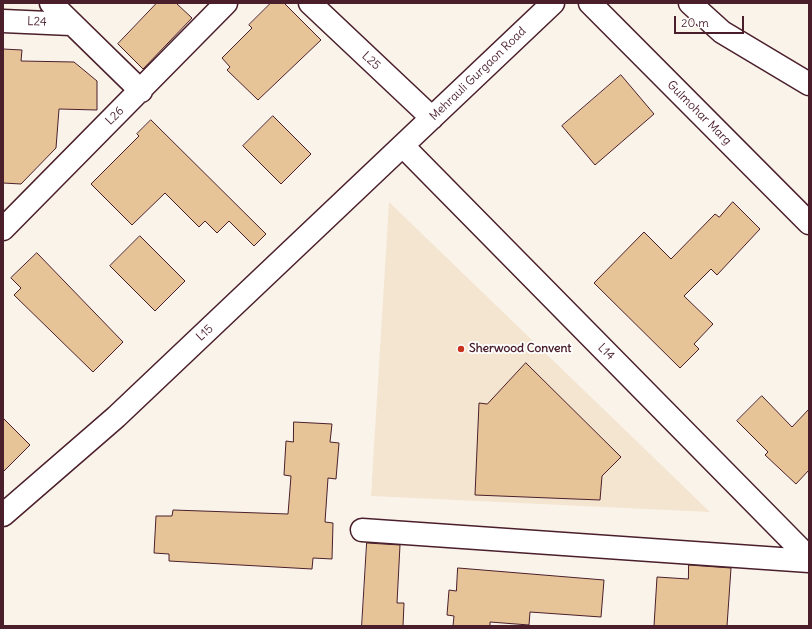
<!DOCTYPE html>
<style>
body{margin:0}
#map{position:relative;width:812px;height:629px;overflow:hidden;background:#faf3ea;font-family:Delius,sans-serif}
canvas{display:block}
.frame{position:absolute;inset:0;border:4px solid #4a1f2b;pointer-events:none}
.scale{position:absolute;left:674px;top:16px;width:70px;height:18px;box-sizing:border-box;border:2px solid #4a1f2b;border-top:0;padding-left:5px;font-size:12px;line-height:14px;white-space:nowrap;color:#4a1f2b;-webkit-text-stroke:3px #fff;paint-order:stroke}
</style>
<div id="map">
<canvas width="812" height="629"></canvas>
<div class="frame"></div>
<div class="scale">20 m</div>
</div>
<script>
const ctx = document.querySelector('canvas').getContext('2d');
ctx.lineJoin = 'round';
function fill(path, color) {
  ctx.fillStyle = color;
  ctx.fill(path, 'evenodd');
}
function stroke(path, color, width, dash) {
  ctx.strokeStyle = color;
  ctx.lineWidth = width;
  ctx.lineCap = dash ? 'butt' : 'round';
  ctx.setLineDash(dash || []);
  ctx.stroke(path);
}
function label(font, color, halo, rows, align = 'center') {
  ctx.font = font + ' Delius,sans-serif';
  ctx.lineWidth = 3.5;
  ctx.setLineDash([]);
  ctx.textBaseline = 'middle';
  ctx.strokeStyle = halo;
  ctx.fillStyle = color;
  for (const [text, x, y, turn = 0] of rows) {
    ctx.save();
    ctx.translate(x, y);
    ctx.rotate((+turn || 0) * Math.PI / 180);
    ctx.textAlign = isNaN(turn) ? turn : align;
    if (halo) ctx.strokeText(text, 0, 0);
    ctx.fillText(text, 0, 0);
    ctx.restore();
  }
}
fill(new Path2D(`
 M389,202L710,512L371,496Z`), '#f4e5d1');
const building = new Path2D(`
 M157,3H176L192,18L143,69L118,44Z
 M271,3H284L321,40L258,100L227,70L230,67L222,58L252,28L249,25Z
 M3,49L22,50L21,61L74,62L97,81V110L59,109L56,148L21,184L3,183Z
 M621,75L654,114L595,165L562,126Z
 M273,116L311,154L281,184L243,146Z
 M151,120L266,234L254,246L229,221L217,233L205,221L199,227L165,193L132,225L91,184L139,136L137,134Z
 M733,202L760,229L717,275L711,269L684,296L713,324L694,344L699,349L680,368L594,283L644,232L671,259L715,214L719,217Z
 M140,236L185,281L155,311L110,266Z
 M37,253L123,342L93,372L14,295L21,288L11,278Z
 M526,363L621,457L602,476L600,500L475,495L479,403L487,404Z
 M762,396L792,427L809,409V470L796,484L765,455L768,452L737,421Z
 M3,418L30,445L3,472Z
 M294,422L332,424L330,442L339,443L336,479L328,478L325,522L333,523L332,559L313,558L312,569L169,561V554L154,553L156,516H172L173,510L288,514L291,476L284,475L286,441L293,442Z
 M367,543L400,545L397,603H404L403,626H362Z
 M689,565L731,568L727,626H654L657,577L688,579Z
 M458,568L604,580L601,617L530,612L529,625L490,622V626H453L454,616L447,615L449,590L456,591Z`);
fill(building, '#e7c498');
stroke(building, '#4a1f2b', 1);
const minor = new Path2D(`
 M51,3L141,91
 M310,3L432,118
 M590,3L809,223
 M3,21L71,24
 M403,146L809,558
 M3,229L226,3
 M3,515L116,417L553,3
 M362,530L809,561`);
const secondary = new Path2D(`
 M690,3L722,32L809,84`);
stroke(minor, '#4a1f2b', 25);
stroke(secondary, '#4a1f2b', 25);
stroke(minor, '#fff', 22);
stroke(secondary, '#fff', 22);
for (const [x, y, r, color] of [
 [461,349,4,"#c8321e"]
]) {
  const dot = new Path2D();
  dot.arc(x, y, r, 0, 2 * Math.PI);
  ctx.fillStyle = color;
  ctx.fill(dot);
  stroke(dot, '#fff', 1.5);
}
label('12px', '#4a1f2b', '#fff', [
 ["L24",37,22,2],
 ["L25",371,61,43],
 ["Mehrauli Gurgaon Road",478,74,-44],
 ["Gulmohar Marg",699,113,45],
 ["L26",115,116,-45],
 ["L15",205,333,-43],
 ["L14",606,352,45]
]);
label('bold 12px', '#4a1f2b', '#fff', [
 ["Sherwood Convent",469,349]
], 'left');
</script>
